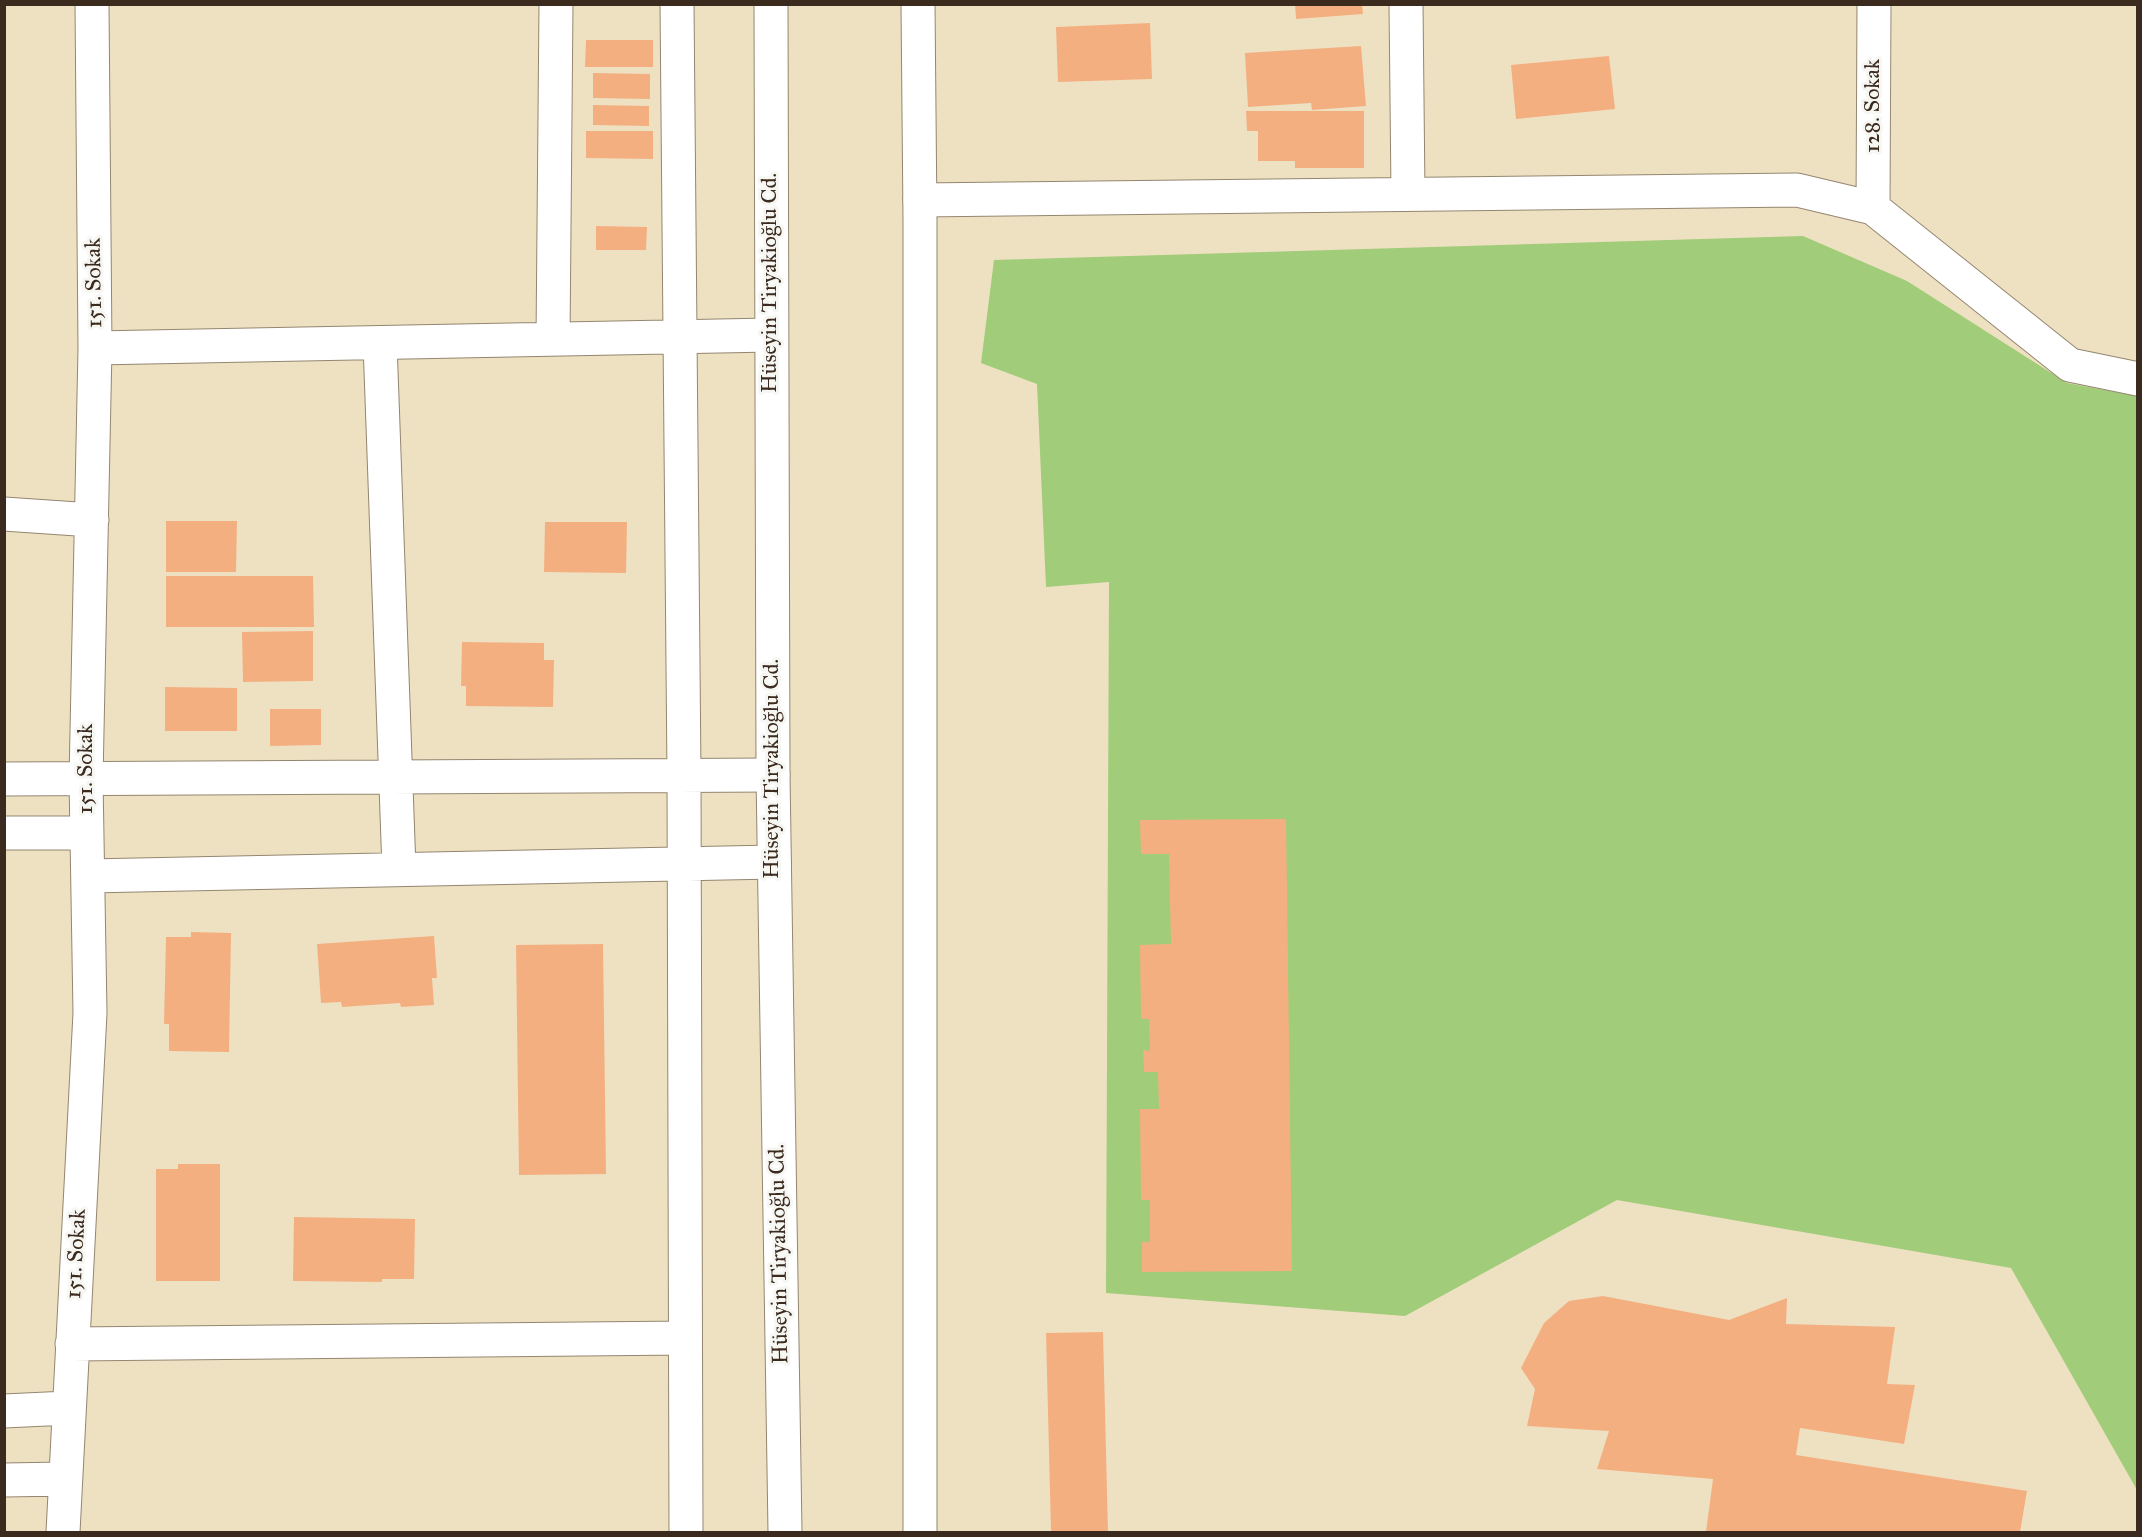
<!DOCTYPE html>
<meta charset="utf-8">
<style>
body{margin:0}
#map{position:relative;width:2142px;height:1537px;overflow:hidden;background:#eee1c2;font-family:"IM FELL Great Primer",serif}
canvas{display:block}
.frame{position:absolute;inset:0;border:6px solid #3b2a1e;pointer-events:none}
</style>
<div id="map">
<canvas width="2142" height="1537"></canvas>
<div class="frame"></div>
</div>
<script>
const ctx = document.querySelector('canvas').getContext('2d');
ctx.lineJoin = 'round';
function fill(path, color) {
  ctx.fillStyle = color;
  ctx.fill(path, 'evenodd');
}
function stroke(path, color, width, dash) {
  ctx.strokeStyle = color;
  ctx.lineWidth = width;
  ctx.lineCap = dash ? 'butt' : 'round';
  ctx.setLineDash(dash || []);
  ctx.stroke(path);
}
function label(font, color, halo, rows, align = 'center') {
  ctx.font = font + ' "IM FELL Great Primer",serif';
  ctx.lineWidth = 6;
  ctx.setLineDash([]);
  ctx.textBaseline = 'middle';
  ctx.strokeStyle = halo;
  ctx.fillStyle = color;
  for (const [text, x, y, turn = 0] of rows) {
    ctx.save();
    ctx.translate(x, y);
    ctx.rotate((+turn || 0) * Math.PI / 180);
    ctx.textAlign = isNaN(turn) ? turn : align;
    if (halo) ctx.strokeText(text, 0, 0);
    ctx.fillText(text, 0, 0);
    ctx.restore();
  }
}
fill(new Path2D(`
 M1803,236L1907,281L2067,383L2137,396V1490L2011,1268L1617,1200L1405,1316L1106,1293L1109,582L1046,587L1037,384L981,363L994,260Z`), '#a1cc79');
fill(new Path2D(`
 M1295,4H1362L1363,14L1296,19Z
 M1150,23L1152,79L1058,82L1056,27Z
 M586,40H653V67H585Z
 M1361,46L1366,106L1312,110L1311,103L1248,107L1245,53Z
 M1609,56L1615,109L1516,119L1511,65Z
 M593,73L650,74V99L593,98Z
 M593,105L649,106V126L593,125Z
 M1246,111H1364V168H1295V161H1258V131H1247Z
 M586,131H653V159L586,158Z
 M596,226L647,227L646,250H596Z
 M166,521H237L236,572H166Z
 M545,522H627L626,573L544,572Z
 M166,576H313L314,627H166Z
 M313,631V681L243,682L242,632Z
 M462,642L544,643V660H554L553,707L466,706V686H461Z
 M165,687L237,688V731H165Z
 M270,709H321V745L270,746Z
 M1286,819L1292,1271L1142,1272V1242H1150V1200H1141L1140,1109H1159L1158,1072H1144L1143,1050L1150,1051L1149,1019H1141L1140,945L1171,944L1169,854H1141L1140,820Z
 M191,932L231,933L229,1052L169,1051V1024H164L166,937H191Z
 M434,936L437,978H432L434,1005L401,1007L400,1003L342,1007L341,1002L321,1003L317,944Z
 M603,944L606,1174L519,1175L516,945Z
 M178,1164H220V1281H156V1169H178Z
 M294,1217L415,1219L414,1279H382V1282L293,1281Z
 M1603,1296L1729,1320L1787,1298L1786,1324L1895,1327L1887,1384L1915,1385L1904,1444L1800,1428L1796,1455L2027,1491L2020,1532H1706L1713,1479L1597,1469L1609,1431L1527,1426L1535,1389L1521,1368L1544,1323L1569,1301Z
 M1103,1332L1108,1532H1051L1046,1333Z`), '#f4af81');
const minor = new Path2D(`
 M677,4L684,774L686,1532
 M1406,4L1408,194
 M920,200L1797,190L1873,208L2070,365L2138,379
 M1873,208L1874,4
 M553,339L556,4
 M380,343L399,869
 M95,348L771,335
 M4,514L92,520
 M4,779L773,775
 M4,833H87
 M88,876L774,862
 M72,1344L685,1338
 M4,1411L68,1408
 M4,1480L64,1479
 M63,1532L90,1013L86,779L95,348L92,4`);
const tertiary = new Path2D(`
 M771,4L773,775L785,1532
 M918,4L920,220V1532`);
stroke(minor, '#948670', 35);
stroke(tertiary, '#948670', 35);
stroke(minor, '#fff', 33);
stroke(tertiary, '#fff', 33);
label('22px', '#3b2a1e', '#f6f6f2', [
 ["128. Sokak",1874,106,-90],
 ["151. Sokak",95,283,-91],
 ["Hüseyin Tiryakioğlu Cd.",771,283,-90],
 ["151. Sokak",87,769,-90],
 ["Hüseyin Tiryakioğlu Cd.",773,769,-90],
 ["151. Sokak",77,1254,-87],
 ["Hüseyin Tiryakioğlu Cd.",780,1254,-91]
]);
</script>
